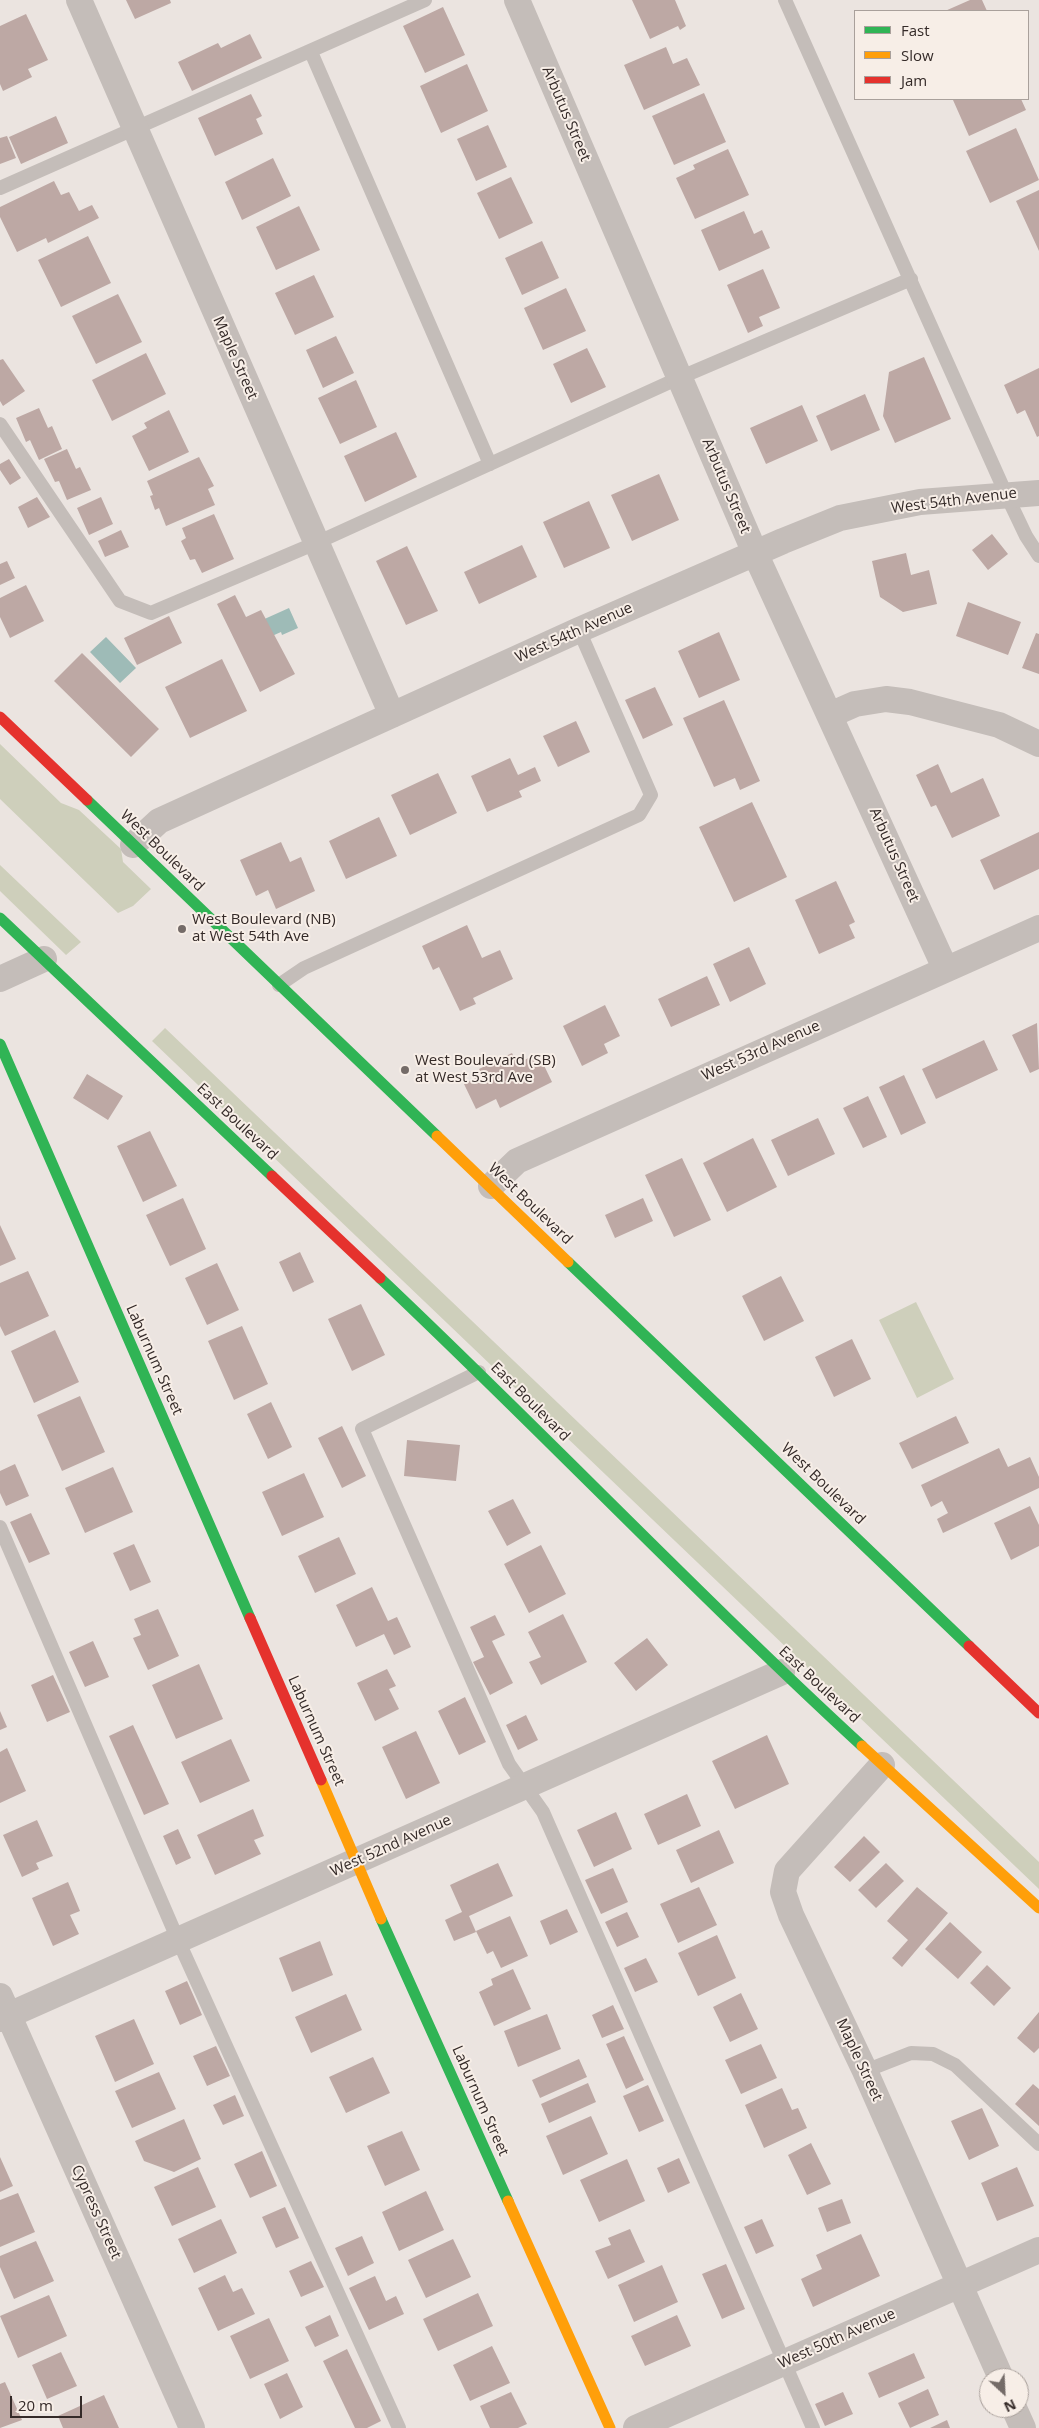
<!DOCTYPE html>
<style>
body{margin:0}
#map{position:relative;width:1039px;height:2428px;overflow:hidden;background:#ebe4e0;font-family:"Open Sans",sans-serif}
canvas{display:block}
.legend{position:absolute;left:854px;top:10px;width:175px;height:90px;box-sizing:border-box;background:#f7eee7;border:1px solid #a9a09b;margin:0;padding:6px 9px;list-style:none;font-size:15px;color:#342a28}
.legend li{display:flex;align-items:center;gap:10px;height:25px}
.legend b{width:25px;border:1px solid #a9a09b}
.north{position:absolute;left:979px;top:2368px;width:50px;height:50px;box-sizing:border-box;background:#f7eee7;border:1px solid #a9a09b;border-radius:50%;rotate:155deg;font-size:14px;font-weight:700;line-height:20px;text-align:center;color:#342a28}
.north::after{content:'';display:block;margin:auto;width:18px;height:22px;background:#746b68;clip-path:polygon(50% 0,100% 100%,50% 72%,0 100%)}
.scale{position:absolute;left:10px;top:2396px;width:72px;height:22px;box-sizing:border-box;border:2px solid #342a28;border-top:0;padding-left:6px;font-size:15px;line-height:18px;white-space:nowrap;color:#342a28;-webkit-text-stroke:4px #f7eee7;paint-order:stroke}
</style>
<div id="map">
<canvas width="1039" height="2428"></canvas>
<ul class="legend">
<li><b style="height:6px;background:#30b455"></b>Fast</li>
<li><b style="height:6px;background:#ff9f0a"></b>Slow</li>
<li><b style="height:6px;background:#e5322d"></b>Jam</li>
</ul>
<div class="north">N</div>
<div class="scale">20 m</div>
</div>
<script>
const ctx = document.querySelector('canvas').getContext('2d');
ctx.lineJoin = 'round';
function fill(path, color) {
  ctx.fillStyle = color;
  ctx.fill(path, 'evenodd');
}
function stroke(path, color, width, dash) {
  ctx.strokeStyle = color;
  ctx.lineWidth = width;
  ctx.lineCap = dash ? 'butt' : 'round';
  ctx.setLineDash(dash || []);
  ctx.stroke(path);
}
function label(font, color, halo, rows, align = 'center') {
  ctx.font = font + ' "Open Sans",sans-serif';
  ctx.lineWidth = 4;
  ctx.setLineDash([]);
  ctx.textBaseline = 'middle';
  ctx.strokeStyle = halo;
  ctx.fillStyle = color;
  for (const [text, x, y, turn = 0] of rows) {
    ctx.save();
    ctx.translate(x, y);
    ctx.rotate((+turn || 0) * Math.PI / 180);
    ctx.textAlign = isNaN(turn) ? turn : align;
    if (halo) ctx.strokeText(text, 0, 0);
    ctx.fillText(text, 0, 0);
    ctx.restore();
  }
}
fill(new Path2D(`
 M0,744L61,803L79,810L121,849L123,862L151,889L133,906L118,913L0,799Z
 M0,865L81,942L66,955L0,891Z
 M165,1028L1039,1862V1889L152,1041Z
 M916,1302L954,1379L917,1398L879,1320Z`), '#cecfbb');
fill(new Path2D(`
 M289,608L298,628L282,635L281,632L247,647L240,630Z
 M106,637L136,668L120,683L90,652Z`), '#9ebbb7');
fill(new Path2D(`
 M126,0H170L171,3L135,19Z
 M632,0H675L686,26L680,30L678,26L650,39Z
 M970,0H982L987,11H945Z
 M443,7L465,55L425,73L403,26Z
 M26,14L48,60L28,69L32,77L3,91L0,84V26Z
 M250,34L262,58L192,91L178,62L218,43L221,48Z
 M666,47L673,64L687,58L700,85L644,110L624,65Z
 M467,64L488,111L441,133L420,86Z
 M704,93L726,142L674,165L652,116Z
 M251,94L262,116L256,119L263,134L215,156L198,118Z
 M955,99H1021L1026,110L969,136L953,100Z
 M56,116L68,143L21,164L9,137Z
 M488,125L507,167L476,181L457,139Z
 M1016,128L1039,180L990,203L966,151Z
 M7,136L16,158L0,164V138Z
 M728,149L749,195L695,219L676,178L695,169L693,165Z
 M273,158L291,196L242,220L225,182Z
 M511,177L533,223L499,239L477,193Z
 M54,181L61,195L69,192L79,211L92,205L99,218L48,243L46,238L17,252L0,217V207Z
 M1039,190V251L1016,201Z
 M299,206L320,250L276,270L256,227Z
 M744,211L754,234L762,230L770,248L719,271L701,230Z
 M88,236L111,283L61,307L38,260Z
 M542,241L559,278L522,295L505,258Z
 M763,269L780,308L759,317L763,326L748,333L727,285Z
 M314,275L334,317L295,335L275,293Z
 M566,288L586,331L543,350L524,308Z
 M118,294L142,342L96,364L72,316Z
 M336,336L354,373L323,388L306,350Z
 M587,348L606,387L571,403L553,364Z
 M146,353L166,394L112,421L92,380Z
 M924,357L951,419L895,443L883,416L889,372Z
 M3,359L25,391L3,406L0,401V360Z
 M1039,368V436L1037,437L1025,410L1017,414L1004,385Z
 M356,380L377,427L340,444L318,398Z
 M865,394L880,430L831,451L816,416Z
 M802,405L818,441L766,464L750,428Z
 M39,408L48,428L52,426L62,449L39,460L30,440L26,442L16,418Z
 M169,410L189,452L149,471L132,436L147,428L144,423Z
 M396,432L417,477L365,502L344,456Z
 M67,449L76,469L80,467L91,490L67,500L59,481L55,482L44,459Z
 M199,457L214,486L208,489L215,505L166,526L159,508L155,510L150,496L153,495L147,481Z
 M9,459L21,478L10,485L0,470V464Z
 M659,474L679,520L632,541L611,495Z
 M37,497L50,517L28,528L18,507Z
 M101,497L113,524L89,535L77,508Z
 M589,501L610,548L564,568L543,522Z
 M214,514L234,559L202,573L195,559L190,560L181,541L186,538L182,528Z
 M121,530L129,547L105,557L98,541Z
 M992,534L1008,554L988,570L972,550Z
 M522,545L537,577L479,604L464,572Z
 M407,546L438,611L406,625L376,561Z
 M906,553L911,575L929,570L937,604L903,612L880,597L872,561Z
 M7,561L15,578L0,585V564Z
 M26,585L44,621L10,638L0,617V598Z
 M235,595L246,617L261,610L295,674L260,692L217,604Z
 M968,602L1021,622L1008,655L956,636Z
 M169,616L182,643L137,665L124,638Z
 M719,632L740,680L699,698L678,651Z
 M1036,633L1039,634V674L1022,668Z
 M82,653L159,729L131,757L54,681Z
 M222,659L247,711L190,738L165,687Z
 M655,687L673,725L643,739L625,700Z
 M724,700L760,781L740,790L735,778L714,787L683,718Z
 M576,721L590,752L558,767L543,736Z
 M510,758L518,775L535,767L541,781L519,791L522,797L487,812L471,776Z
 M938,764L951,793L983,778L1000,816L952,838L936,805L931,807L916,775Z
 M438,773L457,813L410,835L391,795Z
 M752,802L787,877L734,902L699,827Z
 M379,817L397,856L346,879L329,841Z
 M1039,832V869L994,890L980,860Z
 M281,842L290,862L301,857L315,891L276,909L268,890L256,896L240,860Z
 M836,881L855,922L849,925L855,938L819,954L795,900Z
 M467,925L482,958L500,950L513,979L473,998L476,1004L460,1011L439,967L433,970L422,946Z
 M749,947L766,984L730,1002L713,964Z
 M707,976L720,1005L671,1027L658,999Z
 M605,1005L620,1036L604,1044L608,1053L582,1066L563,1026Z
 M1037,1023L1039,1069L1030,1073L1012,1035Z
 M984,1040L998,1070L936,1099L922,1069Z
 M512,1053L517,1064L538,1053L552,1082L500,1108L496,1099L476,1109L464,1084L482,1075L479,1069Z
 M87,1074L123,1096L108,1120L73,1098Z
 M904,1075L926,1123L901,1135L879,1087Z
 M868,1096L887,1137L863,1148L843,1108Z
 M818,1118L835,1154L788,1176L771,1140Z
 M150,1131L177,1186L143,1202L117,1146Z
 M753,1138L777,1187L727,1212L703,1163Z
 M682,1158L711,1220L674,1237L645,1175Z
 M183,1198L206,1249L170,1266L146,1215Z
 M643,1198L653,1221L615,1238L605,1215Z
 M0,1225L16,1259L0,1266Z
 M300,1252L314,1282L293,1292L279,1262Z
 M217,1263L239,1310L207,1325L185,1278Z
 M28,1271L49,1316L5,1336L0,1326V1283Z
 M781,1276L804,1321L764,1341L742,1296Z
 M361,1304L385,1355L352,1371L328,1319Z
 M242,1326L268,1384L234,1400L208,1341Z
 M55,1330L79,1382L34,1403L11,1351Z
 M852,1339L871,1379L834,1397L815,1357Z
 M80,1396L105,1452L62,1471L37,1415Z
 M271,1402L292,1447L268,1459L247,1414Z
 M956,1416L969,1443L912,1469L899,1443Z
 M342,1426L366,1476L342,1488L318,1438Z
 M407,1440L460,1445L456,1481L404,1476Z
 M999,1448L1008,1467L1030,1457L1039,1477V1488L943,1533L937,1519L948,1513L942,1501L931,1507L921,1485Z
 M15,1464L29,1496L6,1506L0,1493V1471Z
 M113,1467L133,1512L85,1533L65,1488Z
 M304,1473L324,1517L282,1536L262,1492Z
 M513,1499L531,1533L507,1546L488,1511Z
 M1030,1506L1039,1525V1546L1011,1560L994,1523Z
 M31,1513L50,1554L29,1563L10,1522Z
 M339,1537L356,1574L315,1593L298,1556Z
 M134,1544L151,1582L130,1591L113,1553Z
 M541,1545L566,1594L529,1613L504,1564Z
 M372,1587L388,1621L397,1617L411,1647L394,1655L384,1634L356,1647L336,1605Z
 M158,1609L179,1656L148,1670L133,1638L141,1635L134,1619Z
 M563,1614L587,1662L541,1685L529,1662L541,1657L528,1632Z
 M495,1615L505,1635L492,1641L513,1683L490,1695L473,1662L484,1657L470,1627Z
 M647,1638L668,1665L636,1691L614,1663Z
 M93,1641L109,1677L85,1687L69,1652Z
 M199,1664L223,1719L176,1739L152,1685Z
 M387,1669L396,1686L389,1689L399,1709L375,1721L357,1683Z
 M53,1675L70,1712L47,1722L31,1685Z
 M465,1697L486,1742L459,1755L438,1711Z
 M0,1711L7,1727L0,1730Z
 M526,1715L538,1740L518,1750L506,1725Z
 M133,1725L169,1804L144,1815L109,1736Z
 M416,1731L440,1783L406,1799L382,1747Z
 M767,1735L789,1784L735,1809L712,1761Z
 M231,1739L250,1781L200,1803L181,1762Z
 M7,1748L26,1791L0,1803V1752Z
 M687,1794L701,1826L658,1845L644,1814Z
 M253,1809L264,1836L254,1840L261,1854L215,1875L197,1835Z
 M616,1812L632,1849L594,1867L577,1830Z
 M37,1820L53,1856L36,1863L39,1869L22,1877L3,1835Z
 M178,1829L191,1858L176,1865L163,1836Z
 M719,1830L734,1863L691,1883L676,1850Z
 M864,1836L880,1852L850,1882L834,1867Z
 M498,1863L513,1896L469,1916L476,1932L454,1941L445,1920L462,1912L450,1885Z
 M886,1863L904,1881L876,1908L858,1890Z
 M613,1868L628,1902L601,1914L585,1880Z
 M68,1882L80,1911L70,1915L79,1934L53,1946L32,1898Z
 M699,1887L717,1925L678,1943L660,1904Z
 M917,1887L948,1913L902,1967L892,1958L908,1940L887,1921Z
 M567,1909L578,1932L550,1945L540,1921Z
 M627,1912L639,1937L617,1947L605,1922Z
 M510,1916L528,1956L501,1968L493,1951L487,1954L476,1931Z
 M950,1922L982,1952L958,1979L925,1949Z
 M717,1935L736,1978L698,1996L678,1953Z
 M320,1941L333,1975L292,1992L279,1958Z
 M646,1958L658,1982L635,1992L624,1968Z
 M987,1965L1011,1988L994,2006L970,1983Z
 M513,1969L531,2009L494,2026L479,1992L493,1985L491,1979Z
 M187,1981L202,2015L180,2025L165,1991Z
 M741,1993L758,2029L730,2042L713,2007Z
 M346,1994L362,2030L311,2053L295,2017Z
 M613,2005L624,2029L602,2038L592,2015Z
 M1039,2012V2048L1034,2053L1017,2038Z
 M547,2014L561,2049L518,2067L504,2031Z
 M134,2019L154,2064L115,2082L95,2036Z
 M624,2036L644,2080L626,2089L606,2044Z
 M761,2044L777,2078L741,2094L725,2060Z
 M216,2046L230,2076L207,2086L193,2056Z
 M373,2057L390,2093L346,2113L329,2077Z
 M579,2059L587,2077L540,2098L532,2080Z
 M159,2072L176,2109L132,2128L115,2091Z
 M588,2083L596,2102L549,2123L541,2104Z
 M1033,2084L1039,2089V2126L1015,2104Z
 M648,2085L664,2121L639,2132L623,2096Z
 M782,2088L792,2110L798,2108L807,2128L764,2148L745,2105Z
 M235,2095L244,2116L223,2125L213,2105Z
 M982,2108L999,2146L969,2160L951,2121Z
 M591,2116L608,2154L563,2175L546,2136Z
 M184,2119L201,2159L174,2172L144,2161L135,2141Z
 M402,2131L420,2170L385,2186L367,2146Z
 M811,2143L831,2184L807,2195L788,2155Z
 M262,2151L277,2186L250,2198L234,2164Z
 M0,2157L13,2186L0,2192Z
 M679,2158L690,2183L668,2193L657,2168Z
 M627,2159L645,2201L599,2222L580,2180Z
 M198,2167L216,2207L172,2226L154,2187Z
 M1017,2167L1034,2206L997,2221L981,2183Z
 M426,2191L444,2230L399,2251L382,2212Z
 M18,2193L35,2232L0,2247V2200Z
 M842,2199L851,2223L827,2232L818,2208Z
 M285,2207L299,2238L276,2248L262,2217Z
 M221,2219L237,2253L194,2273L178,2239Z
 M762,2219L774,2246L756,2254L744,2227Z
 M630,2229L645,2262L608,2279L595,2251L611,2245L608,2238Z
 M861,2234L880,2276L813,2307L801,2279L822,2269L816,2255Z
 M362,2236L374,2263L348,2276L335,2248Z
 M453,2239L471,2277L426,2298L408,2260Z
 M36,2241L54,2281L14,2299L0,2267V2256Z
 M311,2261L324,2287L301,2297L289,2271Z
 M726,2264L745,2309L722,2319L702,2274Z
 M662,2265L678,2302L634,2322L618,2285Z
 M225,2275L233,2292L242,2288L255,2314L218,2331L198,2288Z
 M375,2276L386,2301L396,2296L404,2314L369,2330L349,2288Z
 M478,2293L493,2326L438,2351L423,2319Z
 M49,2295L67,2336L18,2358L0,2316Z
 M330,2315L339,2336L315,2347L305,2327Z
 M677,2315L691,2346L645,2366L631,2336Z
 M269,2318L289,2361L250,2379L230,2336Z
 M492,2346L510,2383L470,2401L453,2365Z
 M347,2349L381,2421L367,2428H355L323,2361Z
 M61,2352L77,2386L47,2399L32,2365Z
 M914,2353L925,2378L879,2398L868,2373Z
 M287,2373L303,2407L280,2419L264,2384Z
 M5,2382L22,2420L0,2428V2384Z
 M928,2389L939,2415L910,2428L898,2403Z
 M511,2392L527,2424L518,2428H490L480,2406Z
 M843,2392L853,2414L825,2426L815,2404Z
 M104,2395L119,2428H63L58,2416Z
 M947,2420L950,2428H930Z`), '#bda8a4');
stroke(new Path2D(`
 M785,0L1006,494L1026,536L1039,556
 M311,52L490,464
 M0,188L425,0
 M0,424L120,601L151,613L316,543L679,378L911,279
 M279,985L304,968L639,815L651,795L579,630
 M479,1372L362,1429L509,1764L543,1812L813,2428
 M0,1527L178,1940L399,2428
 M865,2071L911,2053L933,2054L955,2065L1039,2144`), '#c4bdb9', 14);
stroke(new Path2D(`
 M79,0L392,715
 M517,0L755,553L945,968
 M830,715L855,704L886,699L910,702L999,725L1039,744
 M133,845L159,821L579,630L783,541L840,518L920,502L1039,493
 M0,979L44,959
 M491,1186L517,1161L1039,928
 M882,1765L787,1871L783,1892L791,1915L865,2071L1001,2378
 M0,1996L192,2428
 M0,2019L782,1672
 M1014,2408L1023,2428
 M636,2428L1039,2250`), '#c4bdb9', 26);
stroke(new Path2D(`
 M87,800L437,1136
 M0,918L272,1176
 M0,1044L250,1618
 M568,1262L969,1646
 M380,1278C543,1432 697,1594 862,1746
 M381,1919L508,2201`), '#30b455', 11);
stroke(new Path2D(`
 M437,1136L568,1262
 M862,1746L1039,1908
 M321,1780L381,1919
 M508,2201L610,2428`), '#ff9f0a', 11);
stroke(new Path2D(`
 M0,717L87,800
 M272,1176L380,1278
 M250,1618L321,1780
 M969,1646L1039,1713`), '#e5322d', 11);
for (const [x, y, r, color] of [
 [182,929,5,"#746b68"],
 [405,1070,5,"#746b68"]
]) {
  const dot = new Path2D();
  dot.arc(x, y, r, 0, 2 * Math.PI);
  ctx.fillStyle = color;
  ctx.fill(dot);
  stroke(dot, '#f7eee7', 2);
}
label('15px', '#342a28', '#f7eee7', [
 ["Arbutus Street",566,114,67],
 ["Maple Street",235,358,66],
 ["Arbutus Street",726,486,67],
 ["West 54th Avenue",954,501,-7],
 ["West 54th Avenue",574,633,-24],
 ["West Boulevard",162,851,44],
 ["Arbutus Street",894,855,66],
 ["West 53rd Avenue",761,1051,-24],
 ["East Boulevard",237,1122,43],
 ["West Boulevard",530,1204,44],
 ["Laburnum Street",154,1360,66],
 ["East Boulevard",530,1402,45],
 ["West Boulevard",823,1484,44],
 ["East Boulevard",819,1685,43],
 ["Laburnum Street",316,1731,66],
 ["West 52nd Avenue",391,1846,-24],
 ["Maple Street",859,2060,65],
 ["Laburnum Street",480,2101,66],
 ["Cypress Street",96,2212,66],
 ["West 50th Avenue",837,2339,-24]
]);
label('15px', '#342a28', '#f7eee7', [
 ["West Boulevard (NB)",192,920],
 ["at West 54th Ave",192,937],
 ["West Boulevard (SB)",415,1061],
 ["at West 53rd Ave",415,1078]
], 'left');
</script>
